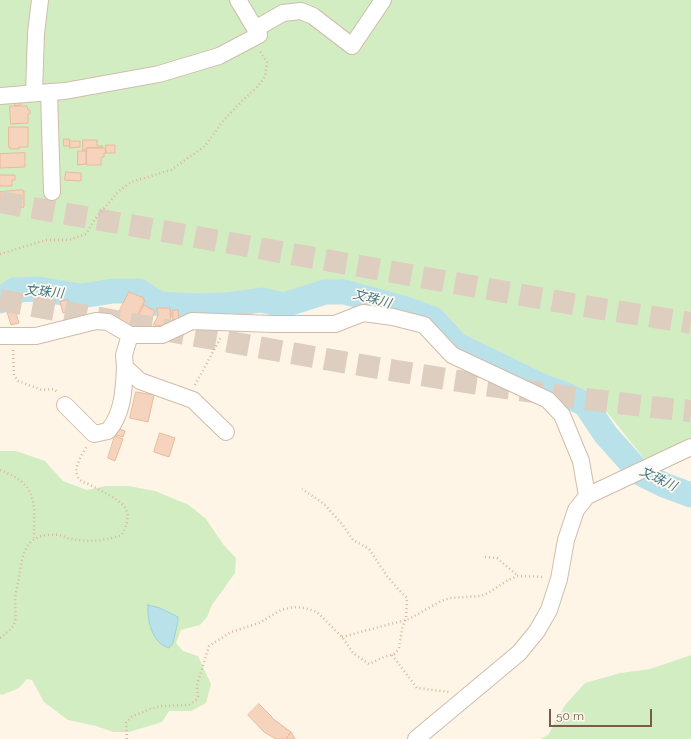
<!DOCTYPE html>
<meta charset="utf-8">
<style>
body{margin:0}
#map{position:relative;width:691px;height:739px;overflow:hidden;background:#fef5e6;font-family:Raleway,sans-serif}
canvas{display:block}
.scale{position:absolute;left:549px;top:709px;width:103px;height:18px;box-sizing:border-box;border:2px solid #795b49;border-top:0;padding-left:5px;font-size:12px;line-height:14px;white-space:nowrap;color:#795b49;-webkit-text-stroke:3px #fff8ee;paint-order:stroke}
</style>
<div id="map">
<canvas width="691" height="739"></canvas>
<div class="scale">50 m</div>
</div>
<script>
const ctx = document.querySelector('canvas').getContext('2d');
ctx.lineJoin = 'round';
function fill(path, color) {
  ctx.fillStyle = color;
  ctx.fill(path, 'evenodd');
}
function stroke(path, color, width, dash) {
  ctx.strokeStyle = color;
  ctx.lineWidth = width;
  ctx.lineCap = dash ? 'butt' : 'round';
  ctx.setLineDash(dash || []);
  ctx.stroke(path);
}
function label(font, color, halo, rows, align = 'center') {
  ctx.font = font + ' Raleway,"Noto Sans JP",sans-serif';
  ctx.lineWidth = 3.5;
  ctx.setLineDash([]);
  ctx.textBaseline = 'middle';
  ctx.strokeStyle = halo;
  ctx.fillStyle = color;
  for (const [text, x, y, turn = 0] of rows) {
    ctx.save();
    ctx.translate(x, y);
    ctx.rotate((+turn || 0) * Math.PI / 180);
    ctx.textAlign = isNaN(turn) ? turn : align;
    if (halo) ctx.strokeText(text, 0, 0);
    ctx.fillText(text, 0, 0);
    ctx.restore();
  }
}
fill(new Path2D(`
 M0,0H691V438L646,461L598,401L510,363L461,338L435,313L378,298L346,286L323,287L284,302L263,295L206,303H181L160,300L145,291L135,289L79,292L37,287L14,288L0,298Z
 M0,451H16L45,461L63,481L87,490L106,486H128L155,491L189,505L206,519L223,544L236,558L235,573L212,605L207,617L200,625L181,630L176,643L183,651L198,656L211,684L206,703L191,711H169L162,722L129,732H113L96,726L68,720L44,702L32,680L27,679L19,688L2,695L0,694Z
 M691,655V739H540L548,735L565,705L585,683L620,673L650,669Z`), '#d3edc3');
const water = new Path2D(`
 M148,605L160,608L178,617V621L173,643L169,648C152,643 147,621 148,605Z`);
fill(water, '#b9e1e9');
stroke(water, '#9ed1db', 1);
stroke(new Path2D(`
 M0,301L14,290L38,289L81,296L113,291H139L159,304L192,306L227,305L261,300L284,305L325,292H344L403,308L433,319L457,345L544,387L562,393L585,404L606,435L640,473L664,485L691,495`), '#b9e1e9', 25);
const building = new Path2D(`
 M15,98H20L21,105L15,106Z
 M10,106H27L28,110H30V114H28V123L11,124Z
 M9,127H28V147H19V149H10V147H9Z
 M64,139H69L70,146H64Z
 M83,140H97V146H103V147L86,148V150H83Z
 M70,141H80V147L70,148Z
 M106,145H115V153H106Z
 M87,148H103L106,150V153H104V157H102L101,159V165H87Z
 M78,151H86V164L78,165Z
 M25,153V167L0,168V154Z
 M66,172L81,173V181L65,180Z
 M0,175H15V180H12V186H0Z
 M22,190L24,191V207L0,211V192Z
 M129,292L144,298L143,300H145L132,326L130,325V326L116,318Z
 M12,300L19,323L11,325L4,302Z
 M68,300L71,311L63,313L60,302Z
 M144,305L155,311L147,330L134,325L143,306Z
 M157,308H170L171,324L167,326L153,325L158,316Z
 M173,310H178L179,319L173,320Z
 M136,392L154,395L148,422L130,418Z
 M119,429L125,431L123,437L116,435Z
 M160,433L175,438L169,457L154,452Z
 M115,436L123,439L115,461L108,458Z
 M259,704L272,717V718L291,732L286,739H276L264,732L248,715Z
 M291,732L295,739H287Z`);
fill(building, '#f5d3bc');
stroke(building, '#e9ba9b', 1);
stroke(new Path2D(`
 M0,202L584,306L691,323
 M0,300C229,341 459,388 691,411`), '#ddcebf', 22, [22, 11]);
const minor = new Path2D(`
 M255,29L283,13L301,11L313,16L352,46L383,0
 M49,92L52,192
 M34,93L36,33L40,0
 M0,96L65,91L159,74L219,56L259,35L238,0
 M130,335L124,355L125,367L140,381L193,400L226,432
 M0,336H36L96,321L108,322L130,335H162L192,321L273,324H335L363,313L393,317L424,325L452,355L548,400L562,415L581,461L587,496
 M65,405L94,434L108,431C123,414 124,389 125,367
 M416,739L519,653L537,631L549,610L559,579L566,540L576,510L587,496L691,447`);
stroke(minor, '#d0bcab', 18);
stroke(new Path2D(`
 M0,254L46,240H69L86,234L95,219L118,192L131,182L171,170L205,146L223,121L241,102L257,87L265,77L267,62L259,50
 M13,350L14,375L18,381L42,390L54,389L58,393
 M195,385L221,337
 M0,470C39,485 34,502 34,538
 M485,557L497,558L518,576
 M342,637L409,619L441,601L450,598L481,596L488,593L508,580L518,576L544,577
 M0,638C20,623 15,621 15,599C16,592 18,584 19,577C21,567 21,557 27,547C33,536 46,534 59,535C63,536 67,538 71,539C87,542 107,541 122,535C132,514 129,507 111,496C103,492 96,488 88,484C83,482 79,481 77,475C74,466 83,453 87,446
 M392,655L417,688L449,692
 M127,739L126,723L131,717L150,709L162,706L189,705L196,700L198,696L197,685L209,646L231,632L259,623L281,610L294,607L305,608L317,612L343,638L353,653L369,664L384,657L394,654L399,649L402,629L406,618L407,598L398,589L387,576L369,549L353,540L342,524L324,504L314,497L302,489`), '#dab69e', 2.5, [1, 3]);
stroke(minor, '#fff', 16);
label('italic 13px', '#3e7a87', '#fff8ee', [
 ["文珠川",44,292,5],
 ["文珠川",372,299,15],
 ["文珠川",658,479,26]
]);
</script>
